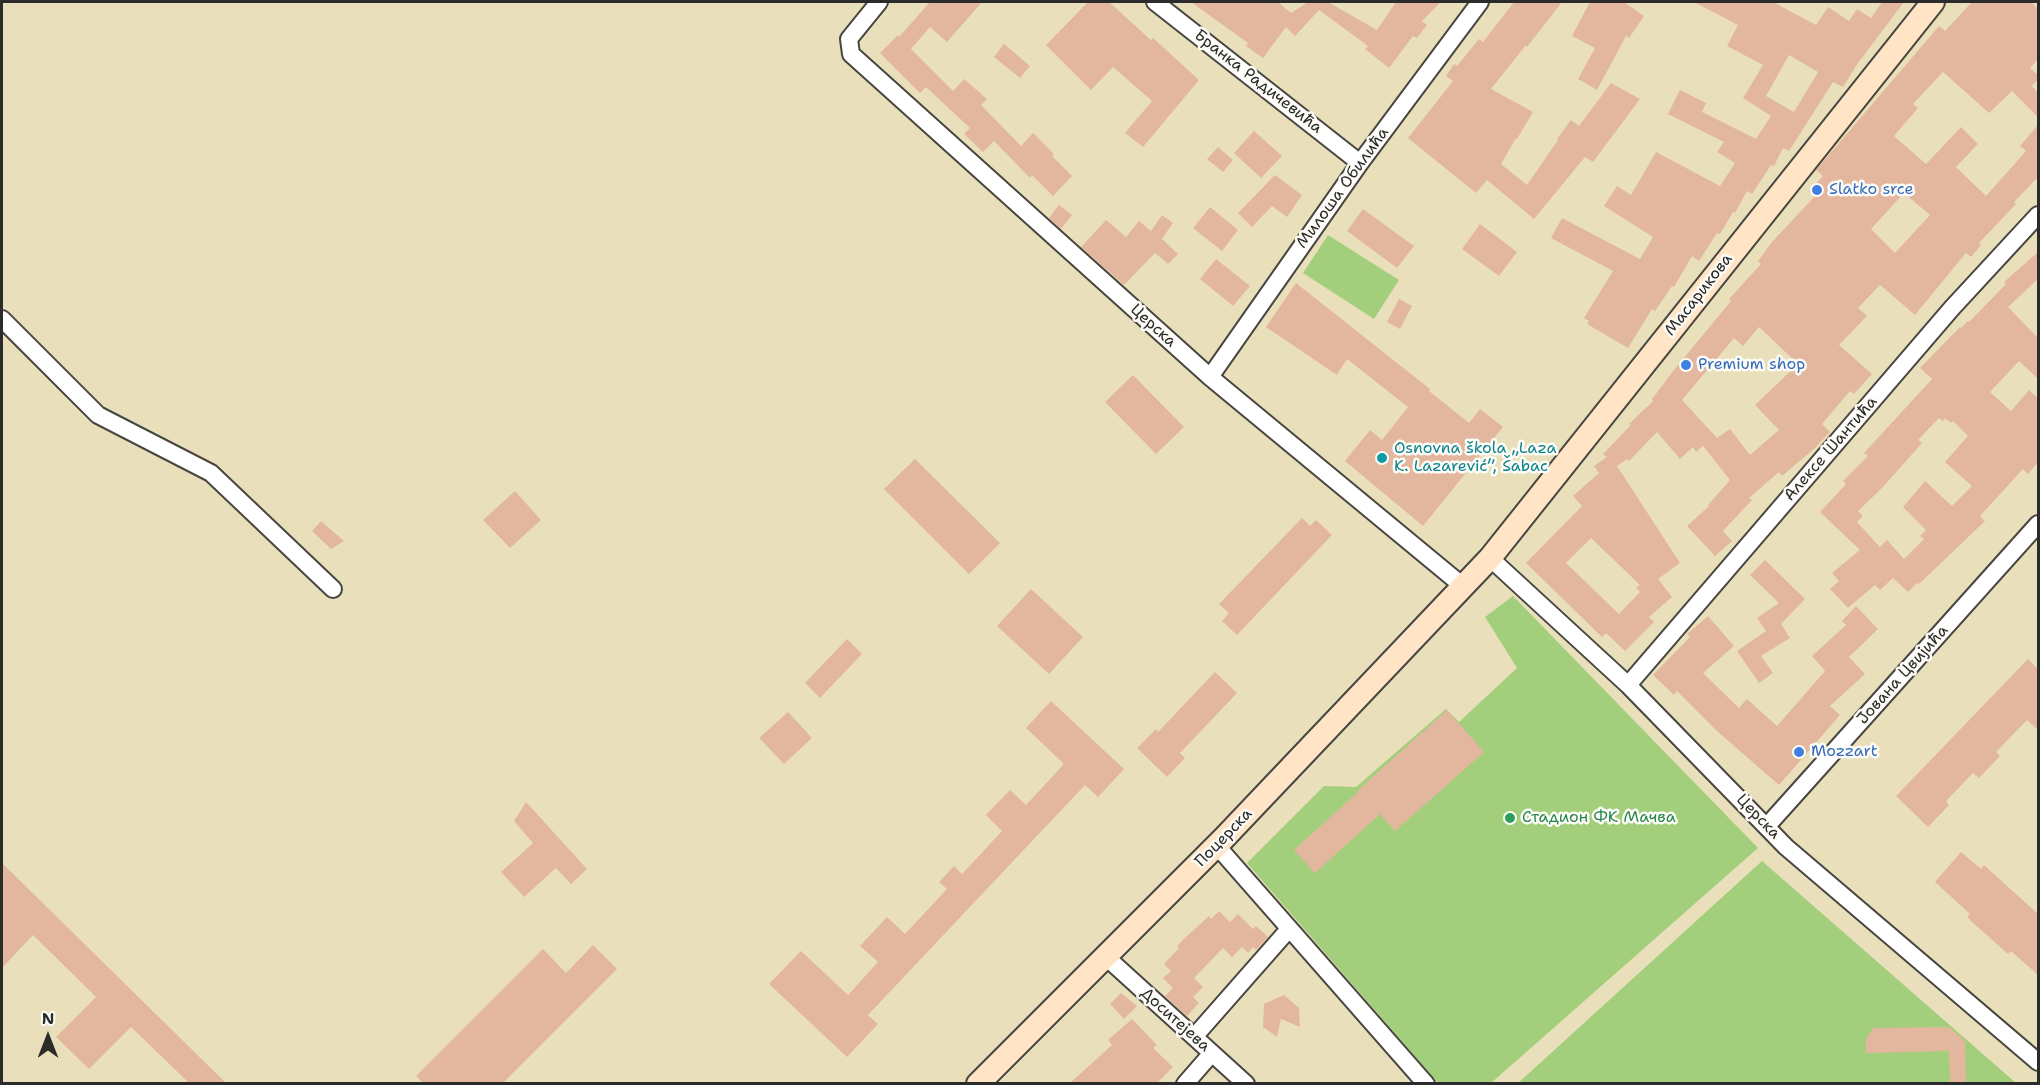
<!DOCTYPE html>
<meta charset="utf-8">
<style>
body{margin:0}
#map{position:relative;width:2040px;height:1085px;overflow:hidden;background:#e9e0bb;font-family:"Shantell Sans",sans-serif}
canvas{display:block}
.frame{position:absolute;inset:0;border:3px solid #2b2b2b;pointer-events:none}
.north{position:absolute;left:18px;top:1007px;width:60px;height:60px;-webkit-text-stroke:4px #fdfcf7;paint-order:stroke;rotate:0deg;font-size:16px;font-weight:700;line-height:24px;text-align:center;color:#2b2b2b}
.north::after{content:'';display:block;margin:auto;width:21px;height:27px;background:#2b2b2b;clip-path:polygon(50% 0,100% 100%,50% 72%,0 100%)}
</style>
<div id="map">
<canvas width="2040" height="1085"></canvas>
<div class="frame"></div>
<div class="north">N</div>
</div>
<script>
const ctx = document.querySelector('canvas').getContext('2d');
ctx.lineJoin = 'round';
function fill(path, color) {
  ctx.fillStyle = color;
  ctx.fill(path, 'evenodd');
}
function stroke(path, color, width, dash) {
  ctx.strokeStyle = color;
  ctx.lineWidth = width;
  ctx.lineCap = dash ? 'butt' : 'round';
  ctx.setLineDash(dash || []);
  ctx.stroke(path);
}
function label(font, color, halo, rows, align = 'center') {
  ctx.font = font + ' "Shantell Sans",sans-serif';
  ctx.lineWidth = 5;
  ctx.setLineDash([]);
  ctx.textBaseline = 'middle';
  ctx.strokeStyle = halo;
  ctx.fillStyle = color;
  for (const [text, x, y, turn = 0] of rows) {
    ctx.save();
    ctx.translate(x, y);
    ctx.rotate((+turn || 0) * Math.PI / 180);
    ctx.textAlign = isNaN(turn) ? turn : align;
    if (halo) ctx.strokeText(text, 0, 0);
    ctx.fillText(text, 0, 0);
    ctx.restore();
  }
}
fill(new Path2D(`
 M1328,235L1399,280L1374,319L1303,273Z
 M1513,596L1758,848L1490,1084L1438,1083L1247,863L1324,786L1356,787L1446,709L1459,722L1517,668L1485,617Z
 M1762,861L2016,1083L1517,1084Z`), '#a3cf7c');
fill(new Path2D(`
 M930,2H982L947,42L930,27L911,49L953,91L964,79L987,99L981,105L1021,146L1033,133L1054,154L1052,156L1072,176L1053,196L1032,175L1030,178L994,141L983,152L964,134L970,128L926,87L920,93L880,53L898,35L899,37Z
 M1088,2H1109L1151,40L1153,38L1199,80L1143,147L1125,133L1152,101L1113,67L1091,90L1046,45Z
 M1191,2H1278L1291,13L1308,2H1328L1377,30L1396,2H1441L1422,21L1427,25L1417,38L1413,36L1389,68L1365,49L1368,46L1319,10L1295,36L1286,27L1263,58L1246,46L1248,43Z
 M1514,2H1562L1527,47L1526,45L1491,89L1533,112L1517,139L1516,138L1501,164L1527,185L1558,140L1557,139L1571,120L1579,126L1611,83L1640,99L1593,162L1585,157L1534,219L1487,180L1476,193L1408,138L1453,81L1446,76L1454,64L1457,66L1479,39L1483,42Z
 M1590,2H1624L1644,16L1629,38L1626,36L1597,90L1578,79L1595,48L1572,36Z
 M1694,2H1773L1816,25L1828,7L1849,21L1857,9L1871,18L1882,2H1904L1858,63L1843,87L1833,82L1789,151L1783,148L1774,166L1771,165L1752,194L1747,191L1735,213L1733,212L1720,234L1717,233L1699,261L1692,256L1674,287L1672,286L1655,311L1652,309L1628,348L1587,324L1589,321L1584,318L1613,271L1551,238L1562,218L1640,259L1653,237L1604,206L1617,186L1631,195L1656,152L1720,186L1735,163L1717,152L1724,142L1668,114L1680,90L1706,103L1702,112L1756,139L1771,116L1743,98L1763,65L1727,46L1738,25ZM1789,55L1818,72L1794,112L1766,96Z
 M1972,2H2031L2038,9V59L2030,68L2038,75V79L2032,86L2038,93V117L2012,91L1989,113L1943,72L1913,104L1918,108L1894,136L1926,164L1961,127L1978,144L1956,167L1986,196L2026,151L2020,146L2038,125V177L2014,202L2016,204L1979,243L1981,245L1971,257L1966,253L1915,315L1880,285L1858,308L1867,316L1839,345L1872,374L1854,394L1850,391L1822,424L1830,432L1815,448L1782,476L1779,472L1749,498L1752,500L1723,531L1732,541L1715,556L1687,526L1709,506L1708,505L1730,480L1703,446L1696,452L1693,447L1680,459L1657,432L1629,461L1627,459L1617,466L1680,563L1658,579L1672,597L1649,617L1654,622L1625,651L1606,633L1602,637L1526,563L1582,506L1573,496L1599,473L1594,466L1607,457L1603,454L1631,425L1629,424L1653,401L1652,399L1674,370L1731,301L1729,299L1761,264L1758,261L1772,242L1815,196L1809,191L1823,176L1816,170L1939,26L1945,31ZM1904,193L1930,215L1895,253L1871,229ZM1759,327L1798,364L1755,405L1779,430L1750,455L1730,429L1717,438L1682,400L1734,338L1743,346ZM1591,538L1640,585L1636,588L1640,592L1619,614L1566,563Z
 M1004,44L1030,66L1020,78L994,57Z
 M1254,131L1282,156L1261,178L1234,153Z
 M1218,147L1233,160L1223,172L1207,159Z
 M1275,175L1302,195L1287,217L1272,206L1252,227L1238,213Z
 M1059,205L1072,215L1061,229L1049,218Z
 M1210,207L1238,230L1222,251L1193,228Z
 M1363,209L1414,246L1397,268L1347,231Z
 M1162,215L1173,223L1162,239L1178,254L1168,264L1155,253L1124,285L1081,247L1106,220L1126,237L1139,221L1151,231Z
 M1480,224L1517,252L1499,276L1462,249Z
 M2038,252V279L2008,307L2038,338V379L2019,361L1990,392L2011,411L2029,390L2038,398V462L2028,474L2023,469L1980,516L1985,521L1919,584L1917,583L1908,592L1893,578L1880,590L1875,585L1848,608L1830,589L1839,581L1832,573L1860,550L1820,512L1846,484L1843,481L1868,456L1864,453L1932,379L1920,368L1960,327L1961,328L1968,321L1969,322L2006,284L2004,282ZM1939,418L1943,421L1945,418L1951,423L1953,421L1968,436L1945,462L1972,486L1952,506L1925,481L1903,507L1926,530L1920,536L1924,539L1904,559L1887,540L1880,547L1857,522L1863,516L1858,511L1882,488L1922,443L1918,440Z
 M1216,259L1250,286L1233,306L1200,279Z
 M1296,283L1430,389L1429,391L1469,423L1480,409L1503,427L1423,526L1345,461L1370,430L1382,440L1408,407L1347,359L1337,375L1266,327Z
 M1399,299L1412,306L1400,329L1387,322Z
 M1133,375L1184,427L1156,454L1105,402Z
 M915,459L1000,543L969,574L884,489Z
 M515,491L541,520L510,548L483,520Z
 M1302,518L1310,526L1316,520L1332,535L1237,635L1222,621L1229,613L1219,604Z
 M321,521L344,541L331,549L312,531Z
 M1765,560L1805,599L1781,624L1790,638L1761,656L1773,673L1759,683L1737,651L1766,631L1757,618L1779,603L1750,575Z
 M1031,589L1083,637L1049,674L997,626Z
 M1856,606L1878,629L1849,657L1865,674L1830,706L1840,715L1779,785L1718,732L1677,691L1674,695L1653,675L1690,637L1687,634L1708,616L1734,646L1703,673L1739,708L1747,699L1777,726L1825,671L1812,656L1846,625L1842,621Z
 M847,639L862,654L820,698L805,683Z
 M2028,659L2038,669V730L2027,720L1996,752L2000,756L1979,778L1973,773L1946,801L1949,805L1928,827L1896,796Z
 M1215,672L1237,693L1180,753L1185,758L1167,777L1137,748L1156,729L1158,732Z
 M1051,701L1124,769L1098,797L1085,785L868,1015L878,1024L847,1057L769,984L801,951L848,995L878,962L860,946L887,917L905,934L947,889L939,882L954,866L962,874L1002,831L986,815L1010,790L1026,805L1064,764L1026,728Z
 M1447,710L1484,752L1395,831L1380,814L1315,873L1294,850L1359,791L1358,790Z
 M788,712L812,738L784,764L759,738Z
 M526,802L587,869L571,884L556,868L524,897L501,872L533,843L514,821Z
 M1961,852L1981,869L1984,865L2038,914V975L2011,951L2008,954L1972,922L1967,917L1970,914L1935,882Z
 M2,863L226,1083H189L131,1027L89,1069L56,1037L96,997L33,935L2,968Z
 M1219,911L1230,922L1238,914L1253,929L1256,926L1268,937L1256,950L1253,947L1248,953L1242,947L1232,957L1223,948L1194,978L1203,987L1193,997L1199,1003L1187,1016L1165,996L1173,988L1163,978L1171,971L1164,964L1179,948L1177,946L1187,936L1209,916L1211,919Z
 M593,945L617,969L503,1083H423L416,1076L543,949L566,973Z
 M1121,993L1137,1006L1124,1019L1110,1004Z
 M1284,995L1299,1008L1300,1027L1281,1019L1277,1037L1263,1027L1264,1004Z
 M1132,1019L1157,1045L1153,1048L1173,1067L1157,1083H1070L1112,1045L1108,1040Z
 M1949,1027L1965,1041L1966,1083H1950L1949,1051L1866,1053V1039L1873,1028Z`), '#e3b79d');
const minor = new Path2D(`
 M879,2L849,39L851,54L1210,377L1464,587
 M1155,2L1360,163
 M2,319L98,415L211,473L333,589
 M1210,377L1360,163L1480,2
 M1490,558L1628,685L1786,847L2038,1062
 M1628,685L1952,308L2038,215
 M1767,826L2038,524
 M1217,846L1426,1084
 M1105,956L1246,1084
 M1194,1037L1289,929
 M1185,1084L1212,1053`);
const secondary = new Path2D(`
 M978,1084L1224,838L1490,558L1933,2`);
stroke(minor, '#484641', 20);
stroke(secondary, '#484641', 26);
stroke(minor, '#fff', 16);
stroke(secondary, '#ffe4c6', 22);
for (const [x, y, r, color] of [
 [1817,190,6,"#3f7fe0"],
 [1686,365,6,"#3f7fe0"],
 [1382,458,6,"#0f9aa8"],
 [1799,752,6,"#3f7fe0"],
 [1510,818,6,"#2e9e5b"]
]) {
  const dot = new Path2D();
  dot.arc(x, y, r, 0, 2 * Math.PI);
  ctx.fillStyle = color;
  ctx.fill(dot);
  stroke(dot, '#fdfcf7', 2);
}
label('16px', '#2b2b2b', '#fdfcf7', [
 ["Бранка Радичевића",1258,82,38],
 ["Милоша Обилића",1343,188,-54],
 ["Масарикова",1699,295,-52],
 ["Церска",1153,326,42],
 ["Алексе Шантића",1831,449,-49],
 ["Јована Цвијића",1903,675,-48],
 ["Церска",1758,817,46],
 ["Поцерска",1224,838,-46],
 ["Доситејева",1175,1020,42]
]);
label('16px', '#366cbe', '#fdfcf7', [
 ["Slatko srce",1829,190],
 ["Premium shop",1698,365],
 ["Mozzart",1811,752]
], 'left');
label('16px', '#0d838f', '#fdfcf7', [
 ["Osnovna škola „Laza",1394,449],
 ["K. Lazarević”, Šabac",1394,467]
], 'left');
label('16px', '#27864d', '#fdfcf7', [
 ["Стадион ФК Мачва",1522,818]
], 'left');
</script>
